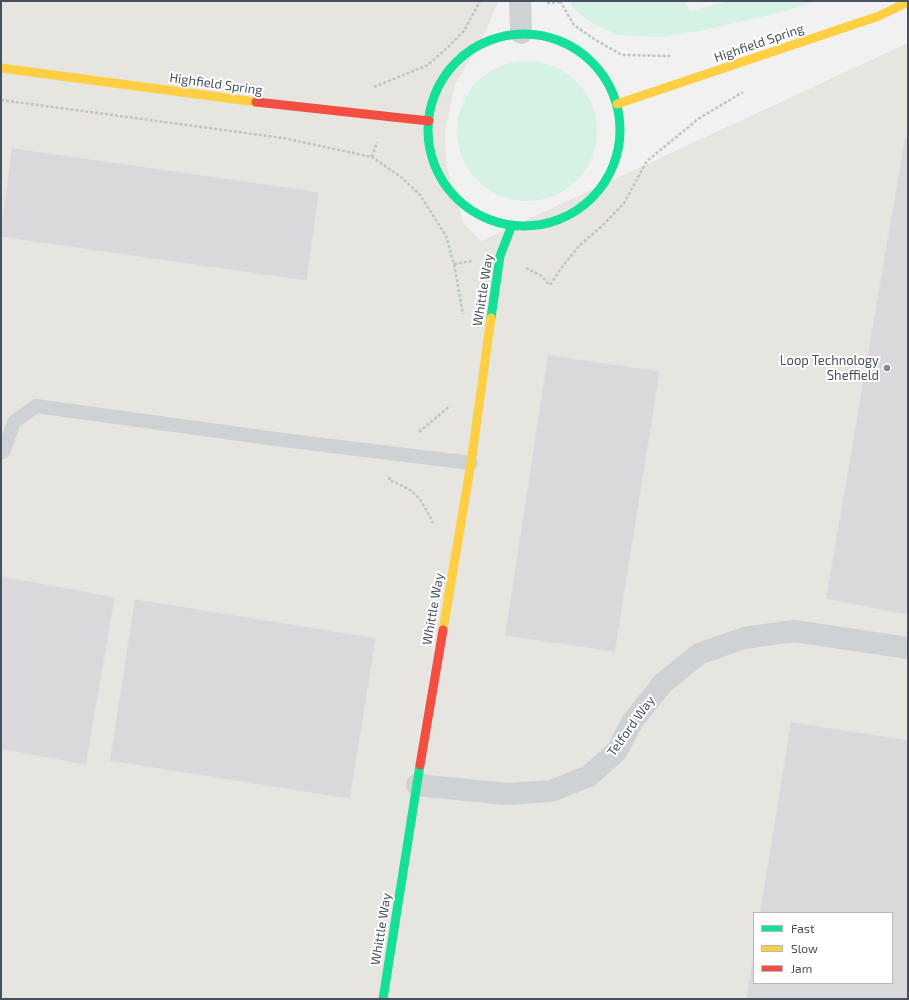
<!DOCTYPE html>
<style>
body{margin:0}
#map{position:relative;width:909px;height:1000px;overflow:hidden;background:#f2f1f1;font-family:"Exo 2",sans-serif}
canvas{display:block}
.frame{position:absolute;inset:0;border:2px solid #47505f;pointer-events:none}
.legend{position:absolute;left:753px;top:912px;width:140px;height:72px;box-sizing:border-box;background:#fff;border:1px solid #b5b9bf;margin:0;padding:5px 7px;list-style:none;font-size:12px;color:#47505f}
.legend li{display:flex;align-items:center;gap:8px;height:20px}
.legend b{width:20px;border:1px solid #b5b9bf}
</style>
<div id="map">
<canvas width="909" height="1000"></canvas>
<div class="frame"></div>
<ul class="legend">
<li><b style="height:5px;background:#16e098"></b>Fast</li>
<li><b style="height:5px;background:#ffcf43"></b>Slow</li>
<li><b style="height:5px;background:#f24e42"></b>Jam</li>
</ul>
</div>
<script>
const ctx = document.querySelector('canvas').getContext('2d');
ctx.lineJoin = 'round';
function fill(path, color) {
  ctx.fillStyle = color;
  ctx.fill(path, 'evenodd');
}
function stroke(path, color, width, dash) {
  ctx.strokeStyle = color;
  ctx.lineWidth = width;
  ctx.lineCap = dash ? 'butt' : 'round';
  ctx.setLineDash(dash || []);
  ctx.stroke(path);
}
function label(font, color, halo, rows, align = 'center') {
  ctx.font = font + ' "Exo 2",sans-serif';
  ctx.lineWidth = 4;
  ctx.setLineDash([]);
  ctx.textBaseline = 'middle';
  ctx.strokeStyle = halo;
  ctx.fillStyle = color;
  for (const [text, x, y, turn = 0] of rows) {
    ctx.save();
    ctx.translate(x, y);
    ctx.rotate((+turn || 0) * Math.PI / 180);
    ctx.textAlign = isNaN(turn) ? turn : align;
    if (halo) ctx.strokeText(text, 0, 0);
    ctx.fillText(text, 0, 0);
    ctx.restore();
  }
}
fill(new Path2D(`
 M1,1H498L486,31L455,85L445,130L446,164L464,224L481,241L908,43V999H1ZM754,913H892V983H754Z`), '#e6e5df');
fill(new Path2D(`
 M570,1H684L690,11L729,1H816L783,12L699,31L658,37L618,35L593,24L574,9Z
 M457 131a70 70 0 1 1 140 0a70 70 0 1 1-140 0Z`), '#d5f2e4');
const building = new Path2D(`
 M905,138H908V615L826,599Z
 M12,148L319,192L307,281L1,237V228Z
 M548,355L660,371L615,652L505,636Z
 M1,576L115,597L86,765L1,749Z
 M135,599L376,638L350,799L110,761Z
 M791,722L908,740V999H746L754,951V983H892V913H760Z`);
fill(building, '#d9d9db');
stroke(building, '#e3e3e4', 1);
stroke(new Path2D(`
 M560,1L574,25L594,39L622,55L670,56
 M547,3L560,2
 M374,87L428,65L449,46L464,31L480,1
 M1,100L283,138L372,157L401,177L420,195L446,236L454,264L463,314
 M372,157L377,142
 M454,264L472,261
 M526,268L540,275L550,285L562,267L579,246L603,225L624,203L647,161L698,119L743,92
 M419,432L450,406
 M390,477L389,480C417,491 420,497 433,523`), '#bbc7c6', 2.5, [3, 2]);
stroke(new Path2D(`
 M3,452L14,422L36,406L283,440L471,463`), '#cfd2d5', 14);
stroke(new Path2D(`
 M520,1L521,33
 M417,785L507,794L551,791L589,776L617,751L632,722L663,683L699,654L744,638L794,631L908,648`), '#cfd2d5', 22);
stroke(new Path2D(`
 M428 130a96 96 0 1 1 192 0a96 96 0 1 1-192 0Z
 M491,318L500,256L512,225
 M383,999L420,765`), '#16e098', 9);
stroke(new Path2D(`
 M1,68L256,102
 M617,104L879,16L908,2
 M443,630L471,463L491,318`), '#ffcf43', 9);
stroke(new Path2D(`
 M256,102L429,121
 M420,765L443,630`), '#f24e42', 9);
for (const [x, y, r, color] of [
 [887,368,4,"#838892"]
]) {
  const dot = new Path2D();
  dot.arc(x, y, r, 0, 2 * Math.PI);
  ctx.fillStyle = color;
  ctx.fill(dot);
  stroke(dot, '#fff', 1.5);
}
label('13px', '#47505f', '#fff', [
 ["Highfield Spring",759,43,-19],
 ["Highfield Spring",216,84,8],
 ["Whittle Way",483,290,-81],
 ["Whittle Way",433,609,-80],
 ["Telford Way",631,726,-54],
 ["Whittle Way",381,929,-81]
]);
label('13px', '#47505f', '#fff', [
 ["Loop Technology",879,361],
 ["Sheffield",879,376]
], 'right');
</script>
